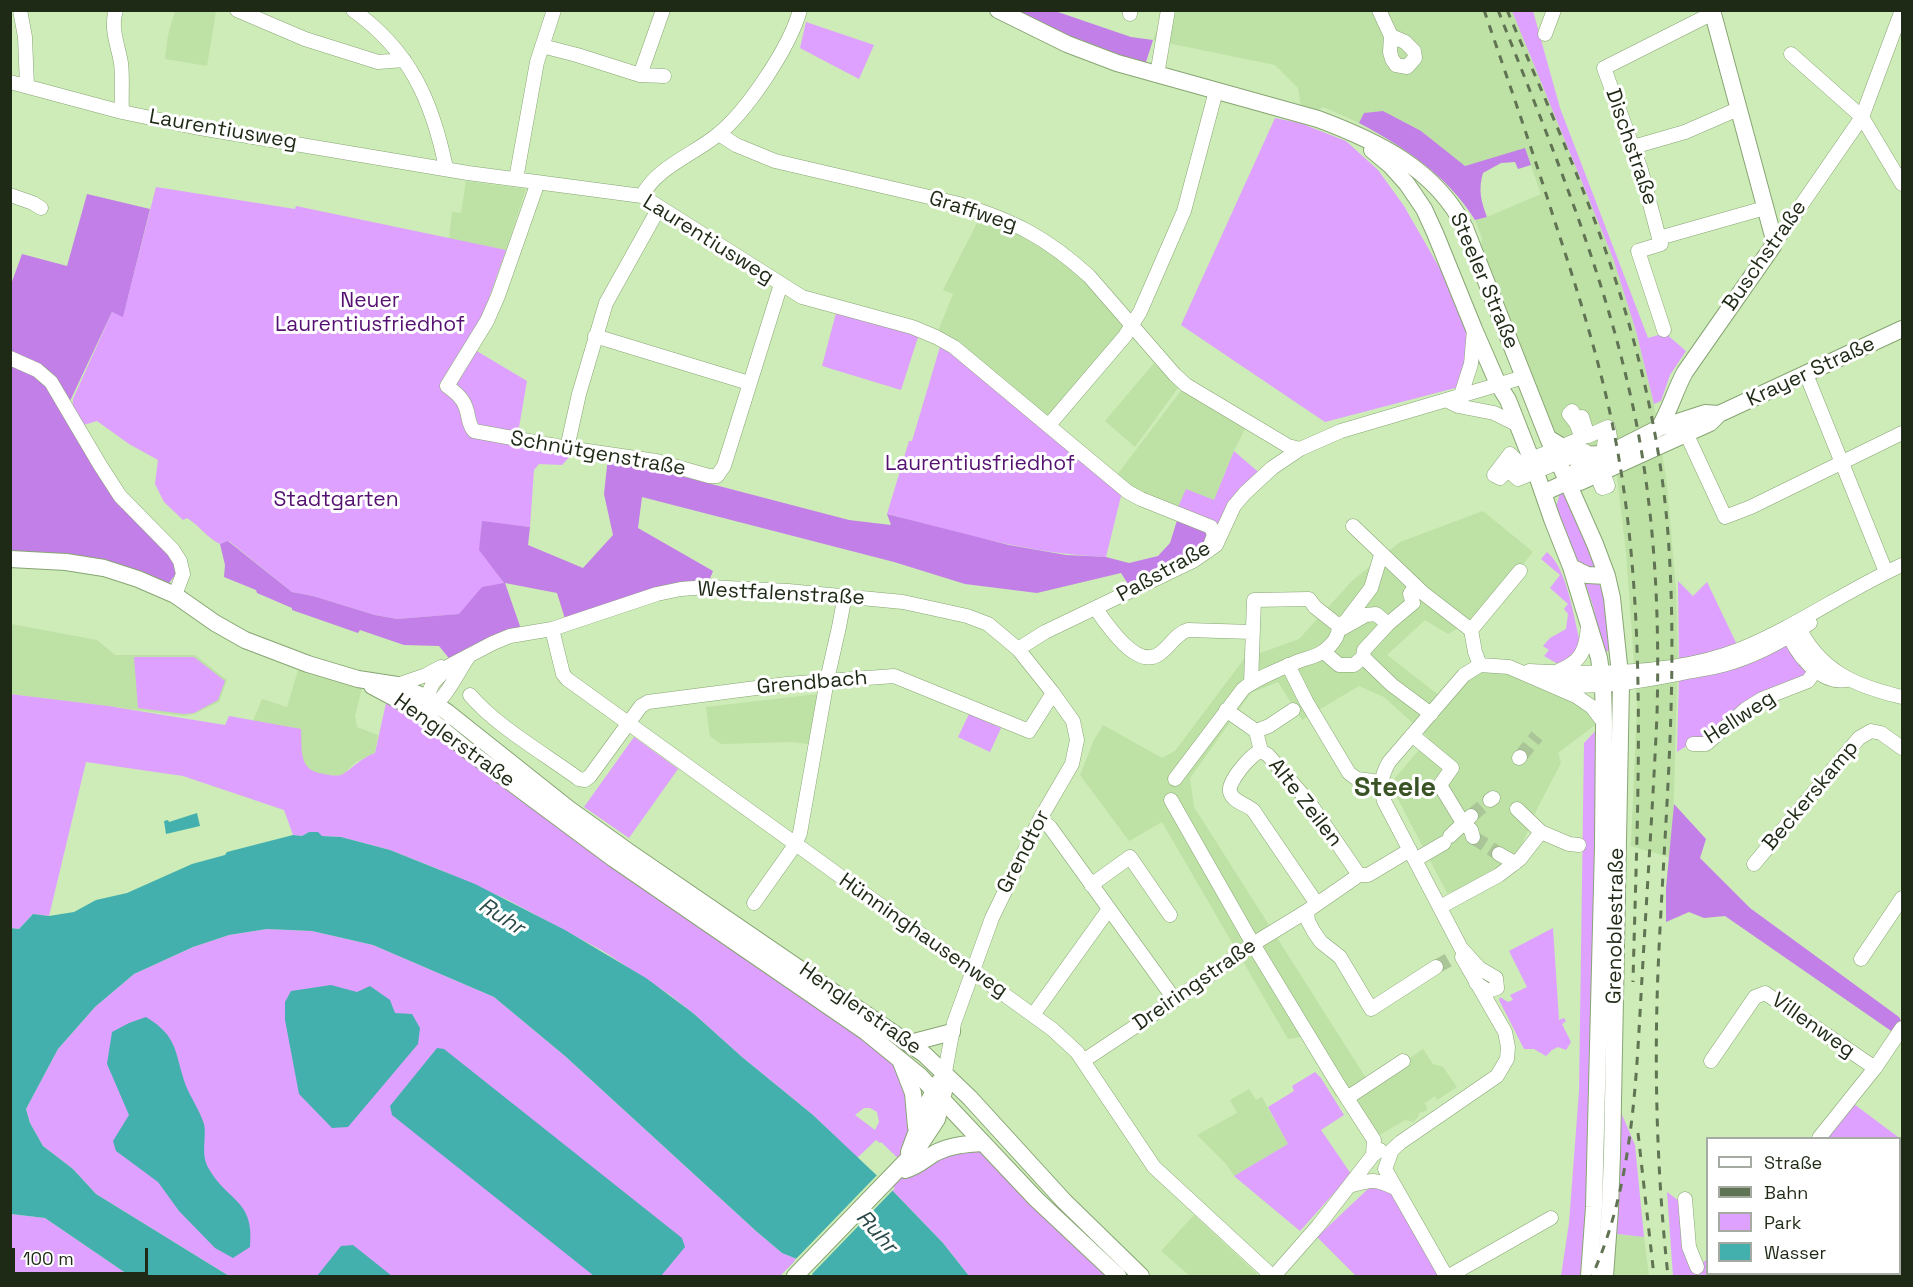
<!DOCTYPE html>
<meta charset="utf-8">
<style>
body{margin:0}
#map{position:relative;width:1913px;height:1287px;overflow:hidden;background:#cdecb7;font-family:"Space Grotesk",sans-serif}
canvas{display:block}
.frame{position:absolute;inset:0;border:12px solid #1f2a16;pointer-events:none}
.legend{position:absolute;left:1706px;top:1137px;width:195px;height:138px;box-sizing:border-box;background:#fff;border:2px solid #a5aaa2;margin:0;padding:8px 10px;list-style:none;font-size:18px;color:#1f2a16}
.legend li{display:flex;align-items:center;gap:12px;height:30px}
.legend b{width:30px;border:2px solid #a5aaa2}
.scale{position:absolute;left:12px;top:1248px;width:136px;height:27px;box-sizing:border-box;border:3px solid #1f2a16;border-top:0;padding-left:8px;font-size:18px;line-height:21px;white-space:nowrap;color:#1f2a16;-webkit-text-stroke:4px #fff;paint-order:stroke}
</style>
<div id="map">
<canvas width="1913" height="1287"></canvas>
<div class="frame"></div>
<ul class="legend">
<li><b style="height:8px;background:#fff"></b>Straße</li>
<li><b style="height:8px;background:#607352"></b>Bahn</li>
<li><b style="height:16px;background:#dea1ff"></b>Park</li>
<li><b style="height:16px;background:#44b0ae"></b>Wasser</li>
</ul>
<div class="scale">100 m</div>
</div>
<script>
const ctx = document.querySelector('canvas').getContext('2d');
ctx.lineJoin = 'round';
function fill(path, color) {
  ctx.fillStyle = color;
  ctx.fill(path, 'evenodd');
}
function stroke(path, color, width, dash) {
  ctx.strokeStyle = color;
  ctx.lineWidth = width;
  ctx.lineCap = dash ? 'butt' : 'round';
  ctx.setLineDash(dash || []);
  ctx.stroke(path);
}
function label(font, color, halo, rows, align = 'center') {
  ctx.font = font + ' "Space Grotesk",sans-serif';
  ctx.lineWidth = 6;
  ctx.setLineDash([]);
  ctx.textBaseline = 'middle';
  ctx.strokeStyle = halo;
  ctx.fillStyle = color;
  for (const [text, x, y, turn = 0] of rows) {
    ctx.save();
    ctx.translate(x, y);
    ctx.rotate((+turn || 0) * Math.PI / 180);
    ctx.textAlign = isNaN(turn) ? turn : align;
    if (halo) ctx.strokeText(text, 0, 0);
    ctx.fillText(text, 0, 0);
    ctx.restore();
  }
}
fill(new Path2D(`
 M214,10L216,11L207,66L165,59L168,35L175,11Z
 M1165,11H1512L1613,258L1636,331L1654,404L1667,484L1676,591L1678,654L1672,858L1631,846L1637,704L1626,552L1615,460L1567,481L1480,260L1482,238L1475,220L1487,217L1541,194L1525,149L1465,166L1400,141L1323,107L1300,123L1302,112L1298,88L1275,65L1153,40Z
 M466,181L526,189L506,250L449,239L452,212L461,213Z
 M982,213L1071,263L1131,329L1049,424L936,336L953,294L943,290Z
 M1154,363L1178,388L1135,447L1105,421Z
 M1183,388L1248,423L1234,451L1214,500L1176,512L1113,480Z
 M1483,511L1533,552L1481,615L1448,634L1425,620L1387,655L1445,700L1465,677L1494,667L1583,701L1599,722L1558,753L1561,763L1538,807L1516,859L1471,886L1447,893L1390,784L1429,738L1384,697L1359,686L1302,720L1278,682L1251,693L1190,778L1194,807L1366,1078L1336,1097L1301,1037L1288,1039L1162,822L1129,841L1080,775L1094,740L1103,725L1162,758L1175,751L1244,659L1299,639L1352,581L1400,542Z
 M11,624L97,640L115,655H195L227,680L219,702L194,714L184,716L11,694Z
 M300,664L363,684L355,716L357,727L378,735L375,753L356,762L342,775L335,776L315,773L306,766L302,758L253,721L262,699L287,707Z
 M818,694L808,744L792,742L721,744L710,736L706,707Z
 M1423,1049L1433,1064L1443,1067L1457,1087L1437,1100L1435,1096L1425,1103L1427,1108L1426,1111L1419,1113L1418,1117L1413,1122L1405,1120L1378,1136L1353,1097Z
 M1249,1089L1256,1100L1262,1097L1288,1144L1234,1176L1227,1165L1197,1135L1237,1113L1230,1100Z
 M1194,1215L1258,1275L1257,1276H1190L1161,1251Z
 M1609,1233L1644,1237L1649,1276H1613Z`), '#bee1a6');
fill(new Path2D(`
 M1512,11H1533L1560,108L1648,338L1665,333L1686,351L1670,375L1661,401L1654,404L1636,331L1613,258Z
 M806,22L874,45L859,79L800,48Z
 M1275,118L1300,123L1346,141L1378,170L1404,206L1470,321L1468,359L1459,387L1325,422L1181,325Z
 M156,187L295,209L296,206L506,250L483,315L465,344L527,381L517,439L575,451L562,465L539,464L534,470L530,527L482,522L480,550L504,583L461,614L397,619L375,615L313,596L292,592L229,541L220,544C207,538 200,526 187,518L183,520L164,502L155,484L158,460L129,444L97,421L80,426L72,413L73,399L112,312L123,316Z
 M836,313L919,334L901,390L822,366Z
 M942,340L1123,488L1106,557C1030,554 961,533 887,514L909,441H912Z
 M1234,451L1263,476L1220,538L1176,512L1186,489L1214,500Z
 M1560,493H1567L1594,561L1605,603L1612,650L1604,652L1593,606L1578,561L1564,534L1556,507Z
 M1547,552C1567,569 1573,613 1579,638L1578,648L1574,658L1558,664L1544,656L1549,650L1543,646L1550,638L1566,629L1568,614L1564,609L1568,604L1550,588L1560,575L1541,559Z
 M1678,581L1693,596L1707,582L1739,649L1679,664Z
 M1786,628L1815,671L1782,690L1706,743L1693,742L1677,752L1679,676Z
 M134,657H194L225,681L218,700L194,713L184,714L138,708Z
 M10,694L108,706L225,725L229,716L301,729C302,750 298,771 324,774C330,775 337,777 343,774C354,767 361,758 375,753L388,694L845,1024L894,1062L912,1113L902,1162L881,1142L880,1143L876,1140L857,1158L813,1115L742,1057L693,1013L670,995L603,951L508,900L443,871L390,850L341,837L321,836L309,832L302,836L293,835L284,810L183,776L86,762L49,916L33,914L19,929L11,928ZM864,1108H870L877,1112L879,1122L875,1130L855,1115Z
 M969,714L1001,728L990,752L958,737Z
 M1602,724L1588,1276H1561L1569,1223L1579,1091L1584,743Z
 M634,737L678,769L629,838L584,807Z
 M1553,928L1559,1020L1564,1018L1566,1021L1562,1024L1571,1042L1566,1050L1558,1047L1552,1050L1546,1056L1534,1049H1524L1499,1000L1500,997L1508,1002L1513,1000L1510,995L1527,987L1509,951Z
 M267,929L312,931L373,945L494,997L565,1056L756,1231L782,1253L797,1259L780,1276H229L96,1194L73,1169L43,1146L30,1123L26,1109L58,1049L95,1007L134,974L193,947L229,935Z
 M1315,1072L1321,1078L1344,1115L1321,1130L1351,1174L1300,1231L1234,1176L1288,1144L1268,1107L1294,1091L1292,1086Z
 M1614,1096L1635,1145L1644,1237L1609,1233Z
 M1850,1101L1902,1140V1276H1699L1698,1267L1707,1259L1708,1274H1900V1138H1820Z
 M983,1145L1118,1276H969L943,1243L889,1187L909,1163Z
 M1369,1188L1395,1190L1446,1276H1356L1317,1237Z
 M1667,1192L1679,1201L1698,1276H1673Z
 M10,1214L45,1218L130,1276H11Z`), '#dea1ff');
fill(new Path2D(`
 M998,11H1055L1131,37L1153,40L1146,62H1117Z
 M1383,111L1421,131L1465,166L1525,148L1531,165L1518,169L1515,162L1501,163L1483,173C1478,190 1481,201 1487,217L1475,220C1448,176 1404,147 1359,123L1364,113Z
 M87,194L150,209L123,317L112,312L70,401L57,383L11,354L10,287L22,254L67,266Z
 M10,359L18,362L51,389L96,463L176,556L178,571L164,590L138,578L11,559Z
 M608,457L849,520L891,525L887,514L1009,545L1066,555L1106,557L1129,563L1158,556L1170,543L1179,514L1211,528L1200,553L1128,584L1121,573L1037,593L965,584L894,562L642,497L638,528L713,571L707,586L566,622L557,593L505,583L522,632L452,662L439,646L404,645L360,630L358,633L292,610V608L257,593L256,590L224,577L225,565L220,544L228,541L292,592L313,596L375,615L397,619L459,614L482,587L504,583L479,550L482,521L530,527L528,545L583,568L613,535L604,494Z
 M1674,804L1706,839L1700,858L1750,908L1899,1017L1902,1023L1897,1035L1725,916L1704,918L1689,912L1666,922V888Z`), '#c37fe8');
fill(new Path2D(`
 M197,813L200,826L166,834L164,821L168,820L169,822Z
 M309,832H318L322,836L341,837L390,850L475,884L565,930L646,978L693,1013L742,1057L813,1115L889,1187L943,1243L969,1276H814L797,1259L782,1253L756,1231L565,1056L494,997L373,945L312,931L267,929L229,935L193,947L134,974L95,1007L58,1049L26,1109L30,1123L43,1146L73,1169L96,1194L229,1276H130L45,1218L11,1214L10,928L19,929L33,914L49,916L74,912L96,900L127,893L192,864L225,855L227,852L293,835L302,836Z
 M331,985L357,992L370,986L390,1000L395,1013L412,1014L420,1028L418,1044L348,1127L332,1128L299,1094L285,1020V1002L291,991Z
 M146,1017C179,1037 174,1052 186,1086C191,1098 200,1111 204,1124C207,1138 200,1155 209,1169C228,1202 255,1200 250,1247L233,1258L215,1248L179,1211L158,1182L116,1151L113,1141L129,1115L107,1064L112,1032L129,1023Z
 M437,1048L444,1049L682,1238L685,1247L661,1276H594L392,1115L390,1106Z
 M353,1245L392,1276H317L341,1246Z`), '#44b0ae');
fill(new Path2D(`
 M879,1173L895,1188L810,1276L794,1261Z`), '#cdecb7');
stroke(new Path2D(`
 M1520,757L1537,736
 M1471,816L1490,800
 M1473,837L1499,854
 M1436,967L1450,959`), '#aac597', 14, [14, 7]);
const minor = new Path2D(`
 M20,10L25,37L27,86
 M116,10C110,28 118,45 121,63C123,79 121,96 122,112
 M237,10L305,39L378,62L404,60
 M353,10C410,51 432,100 446,168
 M1379,10L1391,36
 M1130,14V10
 M1545,34L1554,10
 M1391,36L1405,42L1414,51L1415,58L1407,67L1396,65L1392,59L1390,52Z
 M542,46L577,55L640,75L664,76
 M1791,54L1862,117L1902,184
 M640,75L663,10
 M1157,75L1168,10
 M10,82L122,112L194,127L468,173L642,196L802,297L912,327L936,337L954,347L1128,492L1141,499L1211,527L1214,535L1208,551
 M719,134L736,145L775,161L959,204C1014,221 1046,237 1089,276L1175,375L1186,385L1288,446L1300,449
 M1633,147L1685,132L1738,109
 M516,179L537,62L554,10
 M538,182L498,296L487,321L447,386C455,392 463,398 466,408C469,416 468,424 474,431L567,448L656,461L709,476H717L724,466L781,284
 M10,195L33,203L41,208
 M642,196C656,168 692,155 716,136C746,113 790,47 800,10
 M1659,238L1641,170L1604,68L1713,13
 M1773,246L1862,117L1902,10
 M1664,330L1638,251L1661,244L1659,238L1765,208
 M595,336L749,383
 M10,358L37,370L51,382L100,465L120,496L173,550L180,561L183,574L175,595
 M1806,374L1886,572
 M1461,395L1471,364L1474,329
 M1446,400L1458,406L1494,413L1518,425
 M1572,411L1576,419L1582,417L1588,436L1608,427L1610,437L1605,439L1601,467L1608,486L1602,488L1589,454L1585,451L1518,479L1508,470L1500,478L1494,475L1510,454L1516,460L1517,465L1582,438L1576,423L1569,414Z
 M1690,424L1686,433L1725,517L1751,507L1902,433
 M1049,425L1125,336L1140,312L1184,211L1216,91
 M567,448L579,394L606,303L659,208
 M1353,526L1423,593L1471,630
 M1096,609C1107,625 1137,670 1159,654C1170,647 1175,634 1188,630L1252,632
 M1797,624C1819,671 1855,686 1902,697
 M1343,628L1366,615L1376,614L1388,624L1413,603L1410,594L1416,586
 M552,629L563,674L567,679L1052,1029L1077,1052L1154,1167L1272,1276
 M1788,629C1792,652 1821,685 1847,680
 M1018,649L1045,632L1193,561L1216,545L1234,506L1245,493L1272,468L1300,449L1341,431L1524,377
 M1324,652L1339,665H1354L1363,657L1364,650L1388,624
 M1363,657L1392,685L1431,714
 M1288,665L1306,701L1349,773L1357,779L1381,782
 M1480,665L1475,652L1471,630L1520,571
 M1529,671C1594,675 1679,674 1741,649C1797,626 1847,590 1902,565
 M1558,671C1581,662 1586,651 1588,626
 M1251,683L1254,600L1309,599L1315,607L1339,626
 M397,685L426,675L441,667
 M1559,685C1600,688 1638,682 1678,674C1693,670 1708,669 1723,665C1754,657 1783,641 1810,623
 M470,695C496,726 545,754 579,779L585,780L590,776L641,706L648,702L787,684L894,676L1029,731L1053,693
 M422,707L433,683L449,666L493,643L510,636L552,629L657,594L681,589L707,587L788,591L903,602L967,616L988,624L1018,649L1053,693L1073,721L1077,740L1072,764L1040,819L992,918L954,1023L945,1072
 M428,709C447,699 457,673 469,656
 M1226,710L1256,731L1261,751L1268,755L1309,802L1359,875
 M1256,731L1269,726L1293,710
 M1412,735L1452,768L1440,785L1463,823L1471,830L1473,837
 M1693,744H1706L1746,709L1762,699L1808,681L1822,661
 M1261,751C1252,753 1227,782 1230,792C1233,802 1246,804 1253,810L1317,904
 M1519,758L1520,757
 M1175,779L1243,689C1259,677 1280,669 1299,661C1307,658 1319,656 1325,650C1333,644 1339,635 1339,626L1346,621L1371,588L1381,555
 M1171,800L1253,944L1336,1081L1374,1140L1373,1155
 M1490,800L1493,798
 M1517,809L1541,832
 M1040,819L1050,827L1175,1000
 M1450,836L1471,816
 M1499,854L1515,863
 M1415,860L1444,843
 M1754,864L1859,738L1871,731L1881,733L1902,748
 M1091,885L1130,857L1170,915
 M754,903L795,845L800,833L827,680L839,627L845,595
 M1440,907L1499,875L1520,859L1541,832L1569,844L1579,845
 M1307,911L1308,921L1314,932L1321,942L1340,957L1371,1009L1436,967
 M1861,959L1902,898
 M1476,983L1488,991L1497,988L1496,978L1479,968L1461,948L1384,801C1380,786 1381,776 1389,762L1464,675L1480,665L1509,667L1576,696L1592,707L1604,723
 M1033,1015L1109,909
 M1083,1061L1175,1000L1253,944L1307,911L1359,875H1368L1410,850
 M1711,1061L1755,997L1765,993L1875,1068
 M1347,1098L1403,1061
 M1819,1138L1875,1068L1902,1028
 M1385,1169L1392,1150L1401,1142L1497,1076L1507,1059L1508,1047L1505,1032L1462,957
 M1385,1169L1446,1276
 M1349,1186C1371,1180 1374,1178 1395,1188
 M1685,1199L1689,1247L1697,1267
 M1274,1276L1318,1226L1373,1155L1380,1150
 M1449,1276L1551,1218`);
const major = new Path2D(`
 M998,10L1067,44L1117,63L1318,119C1377,141 1436,169 1465,228L1548,438L1595,544L1607,576L1612,598L1621,684L1612,1154L1610,1209L1605,1276
 M1372,150L1390,165L1407,184L1424,209L1435,233L1474,329L1498,384L1508,400L1532,461L1552,519L1571,567L1599,658L1603,686L1604,723L1603,846L1594,1207L1589,1276
 M1659,428C1670,410 1675,390 1685,372L1773,246V236L1712,10
 M1548,438L1576,455L1603,454
 M1567,482L1578,469L1659,428L1705,413L1719,414
 M1543,493L1567,482H1580L1710,423L1719,414L1902,329
 M10,559L66,562L104,568L138,579L175,595L215,623L245,640L308,664L358,679L397,685L425,697L447,712L569,809L629,852L924,1054L970,1098L1064,1201L1141,1276
 M1571,567L1587,575L1607,576
 M372,686L421,712L466,749L614,859L866,1032L920,1076L1036,1199L1118,1276
 M910,1043L952,1032
 M901,1062L913,1093L916,1127
 M909,1152L927,1104L939,1082
 M905,1170C917,1167 925,1159 935,1153C951,1145 966,1144 983,1143
 M795,1276L906,1161L910,1160L937,1119L944,1091`);
stroke(minor, '#88a574', 15);
stroke(major, '#88a574', 18);
stroke(minor, '#fff', 14);
stroke(major, '#fff', 16);
stroke(new Path2D(`
 M1484,10C1508,80 1532,149 1554,219C1580,298 1605,377 1619,459C1648,629 1637,811 1633,982
 M1498,10C1546,132 1600,261 1629,389C1654,495 1660,606 1657,715C1653,803 1647,890 1642,978C1636,1079 1634,1183 1592,1276
 M1507,10C1547,104 1590,198 1620,294C1646,377 1664,463 1669,549C1678,691 1664,830 1658,971C1654,1073 1657,1175 1668,1276
 M1638,1133L1654,1276`), '#607352', 3, [8, 8]);
label('21px', '#1f2a16', '#fff', [
 ["Laurentiusweg",223,130,10],
 ["Dischstraße",1631,147,71],
 ["Graffweg",973,212,18],
 ["Laurentiusweg",708,240,32],
 ["Buschstraße",1765,256,-55],
 ["Steeler Straße",1484,281,67],
 ["Krayer Straße",1811,372,-25],
 ["Schnütgenstraße",598,454,10],
 ["Paßstraße",1164,572,-29],
 ["Westfalenstraße",781,594,3],
 ["Grendbach",812,683,-5],
 ["Hellweg",1740,718,-33],
 ["Henglerstraße",454,741,36],
 ["Beckerskamp",1811,796,-50],
 ["Alte Zeilen",1305,803,52],
 ["Grendtor",1024,852,-63],
 ["Grenoblestraße",1616,926,-89],
 ["Hünninghausenweg",923,936,35],
 ["Dreiringstraße",1195,985,-35],
 ["Henglerstraße",860,1009,35],
 ["Villenweg",1813,1026,35]
]);
label('21px', '#551171', '#fff', [
 ["Neuer",370,301],
 ["Laurentiusfriedhof",370,325],
 ["Laurentiusfriedhof",980,464],
 ["Stadtgarten",336,500]
]);
label('italic 22px', '#2a4a49', '#fff', [
 ["Ruhr",501,917,33],
 ["Ruhr",876,1232,48]
]);
label('bold 27px', '#395325', '#fff', [
 ["Steele",1395,789]
]);
</script>
